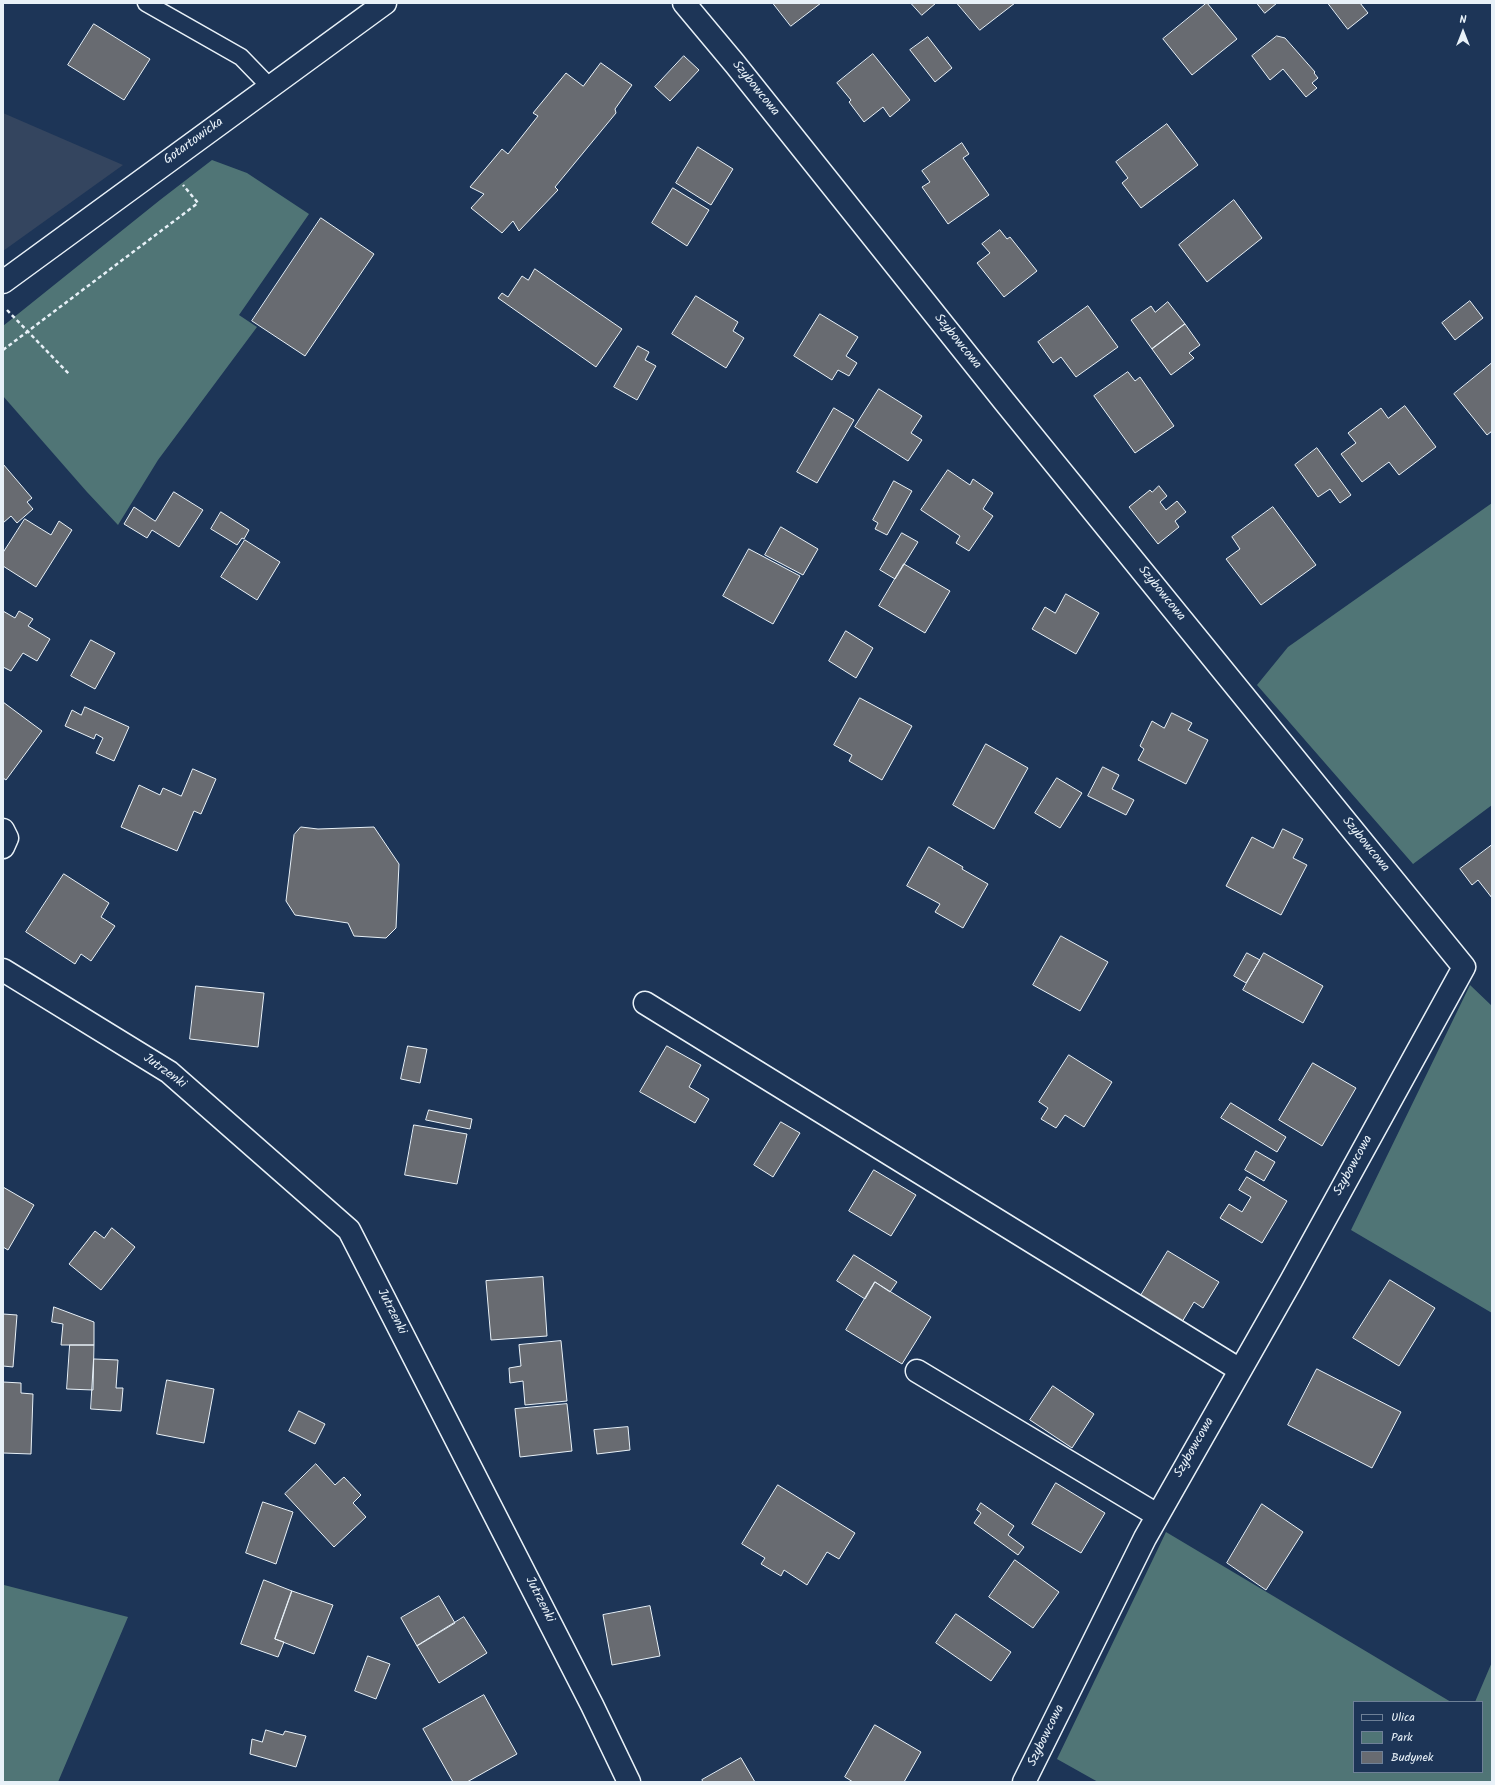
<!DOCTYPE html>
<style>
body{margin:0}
#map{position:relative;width:1495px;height:1785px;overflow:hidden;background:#1d3557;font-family:Kalam,sans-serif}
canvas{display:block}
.frame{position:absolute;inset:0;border:4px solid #e8f1f8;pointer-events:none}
.legend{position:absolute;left:1353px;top:1701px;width:130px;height:72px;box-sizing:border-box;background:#1d3557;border:1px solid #6e8097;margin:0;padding:5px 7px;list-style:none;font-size:12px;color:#e8f1f8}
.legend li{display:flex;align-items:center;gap:8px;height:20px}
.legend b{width:20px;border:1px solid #6e8097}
.north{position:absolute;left:1443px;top:12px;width:40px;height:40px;-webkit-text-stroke:3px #1d3557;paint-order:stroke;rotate:0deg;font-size:11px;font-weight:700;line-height:16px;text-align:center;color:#e8f1f8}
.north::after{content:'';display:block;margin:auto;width:14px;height:18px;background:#e8f1f8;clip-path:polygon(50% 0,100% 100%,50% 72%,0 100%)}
</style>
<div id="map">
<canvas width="1495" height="1785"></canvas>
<div class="frame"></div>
<ul class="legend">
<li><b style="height:5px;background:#1d3557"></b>Ulica</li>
<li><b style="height:11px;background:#507576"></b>Park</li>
<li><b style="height:11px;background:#686b71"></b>Budynek</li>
</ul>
<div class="north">N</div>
</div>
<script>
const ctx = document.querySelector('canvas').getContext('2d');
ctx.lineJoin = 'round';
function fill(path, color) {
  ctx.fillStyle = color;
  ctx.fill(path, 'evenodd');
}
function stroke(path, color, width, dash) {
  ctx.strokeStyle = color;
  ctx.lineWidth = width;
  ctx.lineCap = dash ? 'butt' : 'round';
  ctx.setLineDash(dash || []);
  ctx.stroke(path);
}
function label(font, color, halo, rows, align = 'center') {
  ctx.font = font + ' Kalam,sans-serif';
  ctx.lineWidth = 4;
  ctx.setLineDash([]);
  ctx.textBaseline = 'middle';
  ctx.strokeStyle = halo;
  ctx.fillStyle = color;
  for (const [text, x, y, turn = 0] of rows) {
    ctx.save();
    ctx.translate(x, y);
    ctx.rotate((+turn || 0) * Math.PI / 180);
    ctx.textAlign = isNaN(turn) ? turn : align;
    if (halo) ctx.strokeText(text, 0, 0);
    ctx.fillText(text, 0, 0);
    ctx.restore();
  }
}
fill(new Path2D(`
 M3,113L123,165L3,251Z`), '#34455f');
fill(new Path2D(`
 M212,160L247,173L309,214L239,315L257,327L158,460L118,525L87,492L3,396V326L160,200Z
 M1492,503V805L1413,864L1257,685L1288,647Z
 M1470,985L1492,1006V1313L1351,1230Z
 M1166,1532L1451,1702H1354V1772H1482V1702H1475L1492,1662V1782H1098L1057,1759Z
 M3,1584L4,1585L128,1617L58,1782H3Z`), '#507576');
const building = new Path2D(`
 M773,3H821L791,26Z
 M911,3H936L922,15Z
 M957,3H1015L980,30Z
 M1207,3L1237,39L1192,75L1163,39Z
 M1257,3H1277L1265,13Z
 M1328,3H1360L1368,13L1348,29Z
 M94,24L150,59L124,100L68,65Z
 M1277,36L1285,38L1315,72L1314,73L1318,78L1312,83L1317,88L1306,97L1283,69L1270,80L1252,56Z
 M928,37L952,68L935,82L910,50Z
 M873,54L910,100L890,117L883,107L864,122L849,102L851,100L837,83Z
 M684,56L699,70L670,101L655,87Z
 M601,63L632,85L615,109L616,113L555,187L558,190L519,231L513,221L502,233L471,208L484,194L470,187L502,149L508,154L538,116L533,113L566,73L583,86Z
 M1167,124L1198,165L1141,208L1122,183L1128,178L1116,162Z
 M962,143L969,154L963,158L989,195L948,224L922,187L930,182L922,171Z
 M698,147L733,169L711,205L676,183Z
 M673,188L709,210L687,246L652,223Z
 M1234,200L1262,238L1207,282L1179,245Z
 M321,218L374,254L305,356L252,321Z
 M1000,230L1007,239L1010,237L1037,271L1004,297L977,263L990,253L982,244Z
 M535,269L622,329L596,367L498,298L502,293L508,297L522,276L528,280Z
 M696,296L738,322L733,331L744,338L726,368L672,334Z
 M1470,301L1483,318L1455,340L1442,323Z
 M1168,302L1185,324L1152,349L1131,320L1151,306L1155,312Z
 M1088,306L1118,347L1076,377L1061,357L1053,363L1038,342Z
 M820,314L858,337L846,356L857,363L849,376L838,370L832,380L794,356Z
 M1185,324L1200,345L1189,353L1194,358L1171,375L1152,349Z
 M638,346L649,352L645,360L656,366L637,400L614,387Z
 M1492,363V431L1487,435L1454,394Z
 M1128,372L1135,381L1140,377L1174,426L1135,453L1094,396Z
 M879,389L922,416L911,433L922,440L908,461L855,427Z
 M1405,406L1436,447L1399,475L1389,462L1362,482L1341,454L1356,443L1348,433L1381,408L1388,418Z
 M834,408L854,420L817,483L797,472Z
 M1317,448L1351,495L1340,503L1330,489L1318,497L1295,465Z
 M3,464L32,498L27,502L33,509L17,523L11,516L3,523Z
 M948,470L970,485L973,479L993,493L983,509L993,516L969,551L956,543L960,536L921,510Z
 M894,481L912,491L887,535L875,529L878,523L873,520Z
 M1159,486L1167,496L1160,502L1166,510L1177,501L1186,512L1175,521L1179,527L1158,544L1129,507L1150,490L1152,492Z
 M174,492L203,510L179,547L152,530L147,538L124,524L134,507L155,521Z
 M1273,507L1316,565L1261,605L1226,559L1240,549L1232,537Z
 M221,512L249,530L244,539L242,538L237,545L211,529Z
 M25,519L51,535L59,521L72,530L36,587L3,566V553Z
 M781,527L818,549L803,575L765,555Z
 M902,533L918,542L895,579L880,570Z
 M245,540L280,562L257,600L221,577Z
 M749,549L800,576L773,624L723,596Z
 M904,564L950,591L925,633L879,606Z
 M1066,594L1099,613L1076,654L1032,629L1045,607L1055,613Z
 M3,611L15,618L19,611L33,619L28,626L50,639L37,661L23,653L11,671L3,667Z
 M846,631L873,648L856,678L829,661Z
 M91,640L115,653L95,689L71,676Z
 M860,698L912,726L882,780L849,761L852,755L834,745Z
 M3,702L42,731L6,780L3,778Z
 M85,707L129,727L114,761L96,753L103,738L96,734L94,739L65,726L72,710L81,715Z
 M1172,713L1192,723L1188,730L1208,740L1186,784L1138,760L1144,749L1140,746L1152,721L1164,728Z
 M986,744L1028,768L994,829L953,805Z
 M1103,767L1119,775L1112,789L1134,800L1126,815L1088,796Z
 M193,769L216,779L201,814L194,811L177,851L121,827L139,785L160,795L163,788L181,796Z
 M1057,778L1082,793L1060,828L1035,813Z
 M301,827L318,829L374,827L399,864L396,928L386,938L354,936L348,923L295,915L286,901L294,835Z
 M1283,829L1303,839L1293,858L1307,865L1281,915L1226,886L1252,837L1273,848Z
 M1492,845V898L1478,880L1472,885L1460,869Z
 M929,847L963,867L962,869L988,884L963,928L935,912L940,904L907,886Z
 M64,874L109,903L101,917L115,926L91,961L81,954L75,964L26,932Z
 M1061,936L1108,962L1080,1011L1033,985Z
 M1247,953L1260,960L1246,983L1234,976Z
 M1264,953L1323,986L1303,1023L1243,990Z
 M196,986L264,993L258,1047L190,1039Z
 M408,1046L427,1049L420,1083L401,1079Z
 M667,1046L701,1065L689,1087L709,1099L695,1123L640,1092Z
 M1069,1055L1112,1082L1084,1127L1065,1115L1056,1128L1041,1119L1048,1108L1039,1102Z
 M1313,1063L1356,1088L1322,1146L1279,1120Z
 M1231,1103L1286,1137L1277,1152L1221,1118Z
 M429,1110L472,1119L470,1129L426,1120Z
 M781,1122L800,1133L773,1177L754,1165Z
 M414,1125L467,1134L457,1184L405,1175Z
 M1256,1151L1275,1162L1264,1181L1245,1170Z
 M874,1170L916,1195L891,1236L849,1211Z
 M1247,1177L1287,1201L1262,1243L1220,1218L1229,1204L1242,1212L1251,1197L1239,1190Z
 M3,1187L34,1205L8,1250L3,1247Z
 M112,1228L135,1247L101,1290L69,1264L95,1231L104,1238Z
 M1168,1251L1219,1282L1203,1308L1194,1302L1182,1322L1140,1297Z
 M854,1255L897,1282L890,1292L875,1282L865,1299L837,1281Z
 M543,1277L547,1336L491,1340L486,1281Z
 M1390,1280L1435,1308L1399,1366L1353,1338Z
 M875,1282L931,1317L902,1364L846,1330Z
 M54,1307L94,1322V1345H61L63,1324L52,1322Z
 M3,1314L17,1315L13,1367L3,1366Z
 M561,1341L567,1401L525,1405L523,1381L510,1383L509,1368L521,1366L519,1345Z
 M70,1345H94L93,1390L67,1389Z
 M94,1359L118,1360L116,1388H123L121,1411L91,1409Z
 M1317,1369L1401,1412L1372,1468L1288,1425Z
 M167,1380L214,1389L204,1443L157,1434Z
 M3,1382L21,1383V1393L33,1394L31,1454L3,1453Z
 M1053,1386L1094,1414L1072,1448L1030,1420Z
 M567,1404L572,1451L520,1457L515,1409Z
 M299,1411L325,1424L315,1444L289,1431Z
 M628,1427L630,1450L597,1454L594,1430Z
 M316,1464L335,1485L344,1477L361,1495L353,1503L366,1517L334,1547L285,1494Z
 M1056,1483L1105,1513L1081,1553L1032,1524Z
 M778,1485L855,1533L839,1559L827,1552L807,1585L784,1570L781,1576L761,1564L765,1558L742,1544Z
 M263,1502L293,1512L276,1564L246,1553Z
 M981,1503L1014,1526L1008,1535L1024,1547L1018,1555L974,1523L981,1513L977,1510Z
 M1262,1504L1303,1532L1266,1590L1227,1563Z
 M1015,1560L1059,1592L1033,1628L989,1597Z
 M264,1580L292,1591L275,1639L284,1642L278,1657L241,1644Z
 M292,1591L333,1605L314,1654L275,1639Z
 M439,1596L455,1623L417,1646L401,1618Z
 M650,1606L660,1656L612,1665L603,1615Z
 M956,1614L1011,1652L991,1681L936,1643Z
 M464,1617L487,1653L439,1683L417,1646Z
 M368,1656L390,1664L376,1699L355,1691Z
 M484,1695L517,1754L467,1782H453L423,1729Z
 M875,1725L921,1752L904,1782H853L845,1777Z
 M266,1730L283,1735L285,1731L306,1736L296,1767L250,1754L252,1739L262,1742Z
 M741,1758L755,1782H703L702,1780Z`);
fill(building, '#686b71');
stroke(building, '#e8f1f8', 1);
const lane = new Path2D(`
 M146,3L241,57L270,87`);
const street = new Path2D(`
 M684,3L735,64L1004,401L1464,967L1291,1281L1145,1538L1024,1782
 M3,830L7,838L3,847
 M3,970L169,1072L349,1230L592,1705L629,1782
 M645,1003L1240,1370
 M917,1371L1157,1515`);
const secondary = new Path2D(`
 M3,282L385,3`);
stroke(lane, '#e8f1f8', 19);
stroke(street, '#e8f1f8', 25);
stroke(secondary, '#e8f1f8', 25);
stroke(new Path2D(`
 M7,310L70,375
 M3,350L198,203L183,185`), '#e8f1f8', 2.5, [4, 3]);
stroke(lane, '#1d3557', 16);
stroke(street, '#1d3557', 22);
stroke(secondary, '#1d3557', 22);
label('13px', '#e8f1f8', '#1d3557', [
 ["Szybowcowa",755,89,51],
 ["Gotartowicka",194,142,-36],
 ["Szybowcowa",957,342,51],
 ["Szybowcowa",1161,594,51],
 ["Szybowcowa",1365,845,51],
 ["Jutrzenki",164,1072,36],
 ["Szybowcowa",1354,1166,-61],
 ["Jutrzenki",391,1312,63],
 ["Szybowcowa",1195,1448,-60],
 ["Jutrzenki",539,1600,63],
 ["Szybowcowa",1047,1736,-64]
]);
</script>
